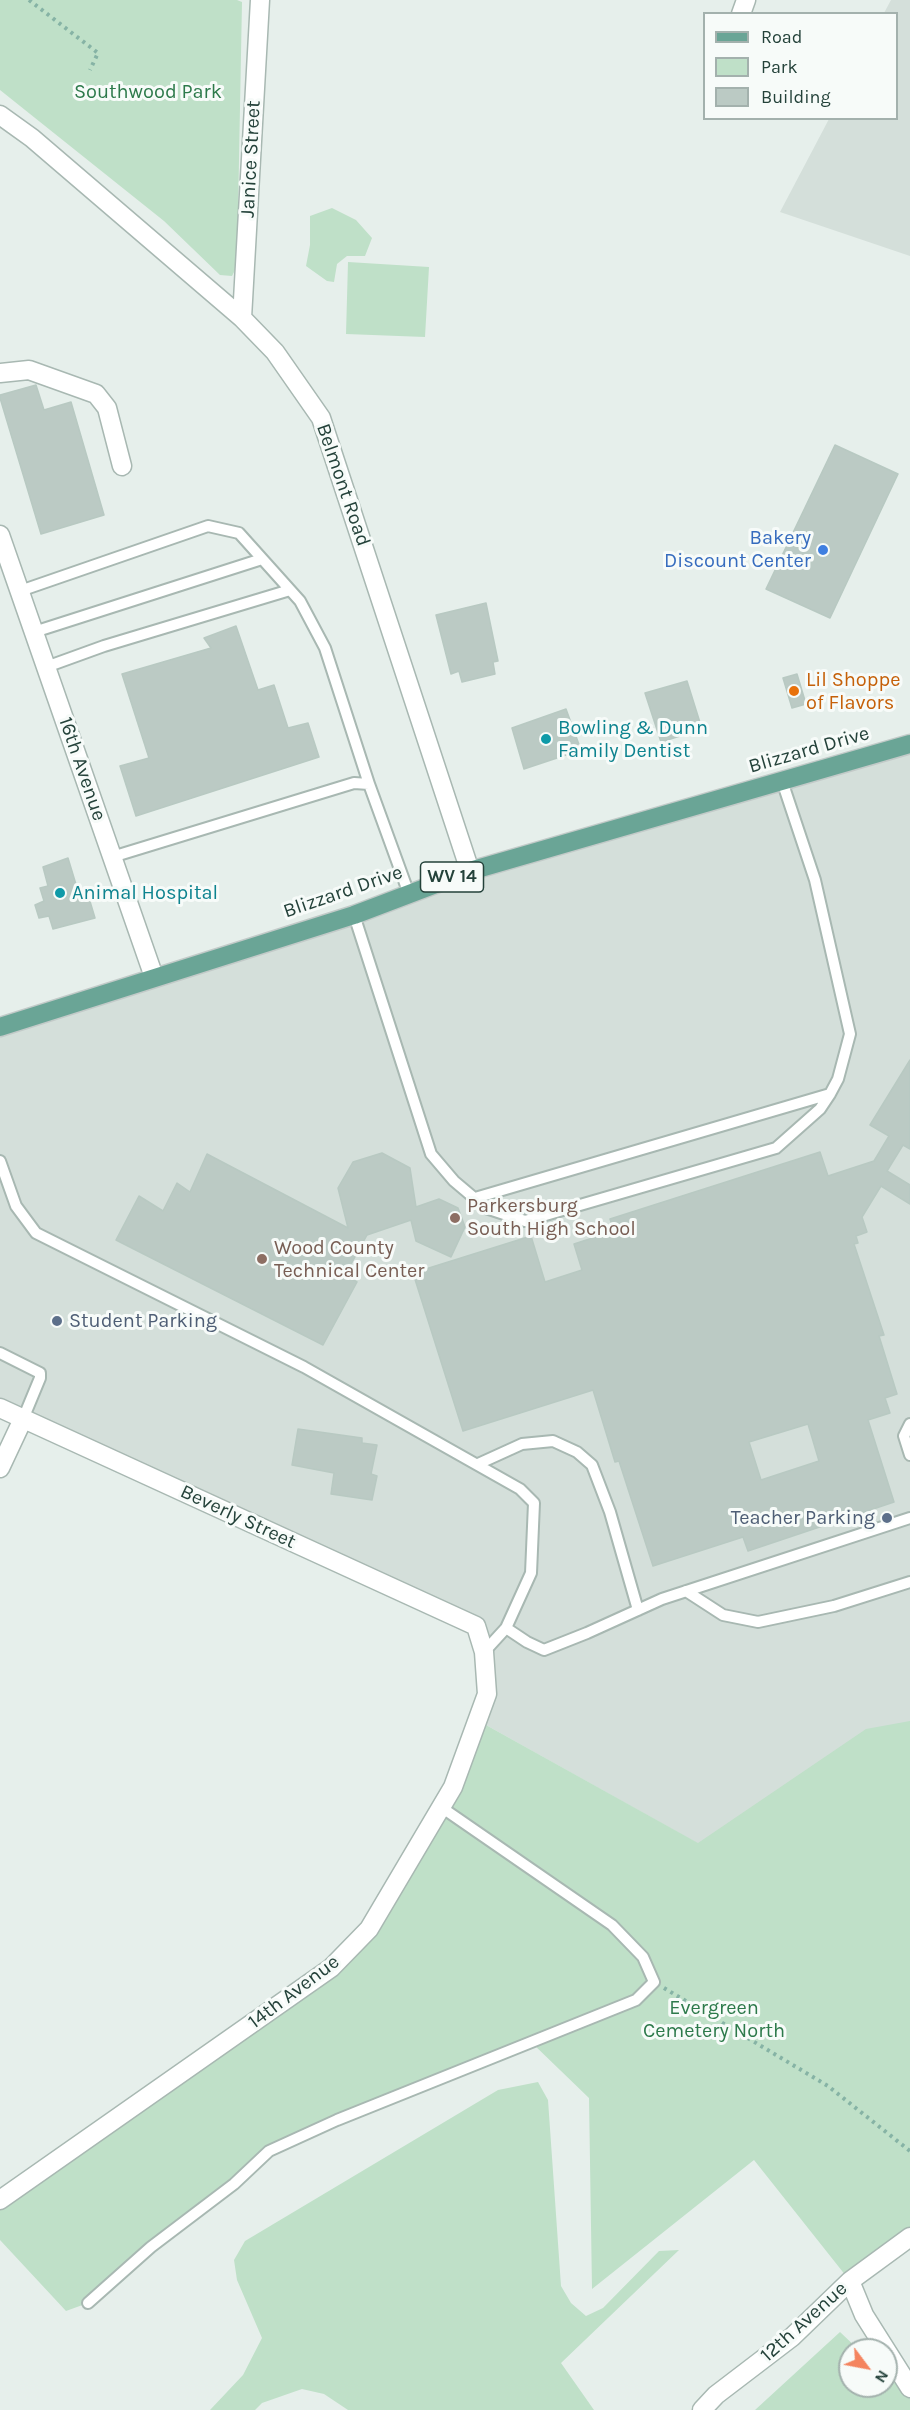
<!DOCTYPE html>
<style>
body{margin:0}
#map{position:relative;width:910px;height:2410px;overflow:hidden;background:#e6efeb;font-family:Karla,sans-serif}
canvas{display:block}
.legend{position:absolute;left:703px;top:12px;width:195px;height:108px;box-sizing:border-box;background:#f7fbf9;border:2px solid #a3b1ad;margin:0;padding:8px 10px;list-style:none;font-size:18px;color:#24423a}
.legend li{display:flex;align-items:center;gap:12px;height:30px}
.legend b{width:30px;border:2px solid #a3b1ad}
.north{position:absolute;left:838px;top:2338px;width:60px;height:60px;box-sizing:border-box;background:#f7fbf9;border:2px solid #a3b1ad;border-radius:50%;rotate:122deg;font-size:16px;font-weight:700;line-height:24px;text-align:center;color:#24423a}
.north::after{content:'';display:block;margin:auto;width:21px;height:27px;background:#f4845f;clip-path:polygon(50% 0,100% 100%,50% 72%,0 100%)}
</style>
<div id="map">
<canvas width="910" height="2410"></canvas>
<ul class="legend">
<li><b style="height:8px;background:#6aa596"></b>Road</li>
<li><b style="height:16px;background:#bfe0c8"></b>Park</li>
<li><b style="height:16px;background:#bbcac4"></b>Building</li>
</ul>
<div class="north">N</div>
</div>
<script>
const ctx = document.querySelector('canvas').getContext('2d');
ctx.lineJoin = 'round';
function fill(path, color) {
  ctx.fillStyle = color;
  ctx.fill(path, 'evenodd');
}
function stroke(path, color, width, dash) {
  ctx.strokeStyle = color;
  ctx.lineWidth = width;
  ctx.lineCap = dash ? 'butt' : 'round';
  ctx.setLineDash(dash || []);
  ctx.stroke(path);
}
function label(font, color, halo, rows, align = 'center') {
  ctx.font = font + ' Karla,sans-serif';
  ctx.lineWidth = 6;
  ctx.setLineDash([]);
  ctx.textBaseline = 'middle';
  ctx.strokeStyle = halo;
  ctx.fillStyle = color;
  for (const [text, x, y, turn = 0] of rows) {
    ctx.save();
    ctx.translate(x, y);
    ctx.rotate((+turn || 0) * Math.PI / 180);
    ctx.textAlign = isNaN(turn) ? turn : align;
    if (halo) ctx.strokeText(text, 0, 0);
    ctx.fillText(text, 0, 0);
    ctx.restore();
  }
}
fill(new Path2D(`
 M891,0H910V256L780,212L829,119L896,118V14L884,13Z
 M910,746V1962L477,1720L487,1694L476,1626L0,1406V1029L354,915Z`), '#d4dfda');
fill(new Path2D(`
 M0,0H237L242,2L237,266L232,276L220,275L164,221L0,90Z
 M332,208L356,220L372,238L365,256H347L337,264L334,282L327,281L306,266L310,245V216Z
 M348,262L429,267L425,337L346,334Z
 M477,1720L698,1843L866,1729L910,1721V2237L850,2281L754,2160L592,2289L589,2098L531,2042L269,2151L88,2303L66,2311L0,2240V2200L369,1929L453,1787Z
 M538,2082L548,2100L561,2286L571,2303L586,2316L603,2308L659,2251L679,2250L561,2363L594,2410H348L324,2394L302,2389L262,2403L255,2410H210L243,2375L262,2338L237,2280L234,2260L245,2241L498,2090Z
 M840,2332L859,2350H850V2386H886V2375L910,2397V2410H755Z`), '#bfe0c8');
const building = new Path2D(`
 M36,385L44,410L71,402L104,515L41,534L0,398V395Z
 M835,445L898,474L830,618L766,589Z
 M486,603L498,661L493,662L495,674L462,682L459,671L451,674L436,615Z
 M236,626L258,690L274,685L288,728L308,723L319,757L136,816L120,766L149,758L122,674L211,648L204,638Z
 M797,674L806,704L792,708L783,678Z
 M687,681L702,729L661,742L645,693Z
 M566,709L581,750L524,769L512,728Z
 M68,858L81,901L89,898L95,918L53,929L49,916L39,918L35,905L44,901L40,888L48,886L43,867Z
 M910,1060V1149L903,1145L887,1171L910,1185V1204L881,1186L862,1217L867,1232L856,1236L858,1243L854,1244L884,1335L879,1336L897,1394L885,1398L890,1413L868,1420L894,1502L748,1551L743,1537L653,1566L619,1461L615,1462L593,1390L463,1431L413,1273L531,1236L545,1282L582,1270L574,1244L614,1231L610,1219L820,1152L828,1176L874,1161L889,1136L870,1125ZM808,1424L819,1461L761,1480L749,1442Z
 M382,1153L410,1168L416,1207L439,1199L458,1208L465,1227L451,1257L416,1241L411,1220L367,1235L345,1275L357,1282L323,1345L116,1240L139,1196L163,1211L177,1183L190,1192L207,1154L348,1228L338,1188L353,1162Z
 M298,1429L362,1438V1443L377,1445L371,1474L377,1476L372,1500L331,1494L334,1473L292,1465Z`);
fill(building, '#bbcac4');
stroke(building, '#b8c9c2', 1.5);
const lane = new Path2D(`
 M20,591L208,526L239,533L300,601L325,648L369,784
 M34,632L262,559
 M46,667L104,646L290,590
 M112,857L354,783L369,784L409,894
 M354,915L431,1154L454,1181L486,1208L525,1221L776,1148L820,1109L830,1094L838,1079L850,1034L815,880L782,781
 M0,1161L16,1206L36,1233L304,1367L520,1489L534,1503L531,1573L506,1628L484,1652
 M475,1198L830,1094
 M0,1353L40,1373V1378L23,1419
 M910,1424L904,1436L910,1455
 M478,1464L522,1444L553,1441L577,1452L592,1465L610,1512L638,1610
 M686,1591L723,1615L758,1622L834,1606L910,1582
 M506,1628L527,1642L544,1650L587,1633L662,1599L910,1518
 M88,2303L151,2247L234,2184L269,2151L337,2120L636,2000L654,1982L643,1957L612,1925L441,1807`);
const street = new Path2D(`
 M741,14L746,0
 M0,115L32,138L242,318L275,352L321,418L470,871
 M242,318L260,0
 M0,373L29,370L96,394L107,408L122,466
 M0,535L154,977
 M0,1408L476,1626L484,1652L487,1694L453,1787L369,1929L331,1968L0,2200
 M0,1468L23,1419
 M850,2281L864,2315L910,2388
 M702,2410L716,2395L792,2337L850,2281L910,2237`);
const primary = new Path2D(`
 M0,1027L354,915L470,871L910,744`);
stroke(lane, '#a8b8b2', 14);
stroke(street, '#a8b8b2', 21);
stroke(primary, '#c2cac8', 21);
stroke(new Path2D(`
 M29,0L98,53L90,70
 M664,1988L828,2086L910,2151`), '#86b3a5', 4, [3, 4.5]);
stroke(lane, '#fff', 10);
stroke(street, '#fff', 18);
stroke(primary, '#6aa596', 18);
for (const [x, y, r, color] of [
 [823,550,6,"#3f7fe0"],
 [794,691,6,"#e8710a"],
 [546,739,6,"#0f9aa8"],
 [60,893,6,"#0f9aa8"],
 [455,1218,6,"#8d6e63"],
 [262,1259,6,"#8d6e63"],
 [57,1321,6,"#5c6f8a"],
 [887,1518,6,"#5c6f8a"]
]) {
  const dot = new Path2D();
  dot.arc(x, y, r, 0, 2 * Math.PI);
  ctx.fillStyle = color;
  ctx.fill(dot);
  stroke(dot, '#f7fbf9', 2);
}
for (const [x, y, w] of [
 [452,877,63]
]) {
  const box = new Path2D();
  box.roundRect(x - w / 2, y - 15, w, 30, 4.5);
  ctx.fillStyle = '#f7fbf9';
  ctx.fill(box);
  stroke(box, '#24423a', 1.5);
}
label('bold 18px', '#24423a', null, [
 ["WV 14",452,877]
]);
label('20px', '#2d7a4b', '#f7fbf9', [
 ["Southwood Park",148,92],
 ["Evergreen",714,2008],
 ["Cemetery North",714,2031]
]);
label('20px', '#24423a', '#f7fbf9', [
 ["Janice Street",251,159,-87],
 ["Belmont Road",343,485,71],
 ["Blizzard Drive",809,750,-16],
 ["16th Avenue",82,769,71],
 ["Blizzard Drive",343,892,-19],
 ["Beverly Street",238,1517,25],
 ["14th Avenue",294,1992,-37],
 ["12th Avenue",804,2322,-42]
]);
label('20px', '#366cbe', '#f7fbf9', [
 ["Bakery",811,538],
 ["Discount Center",811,561]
], 'right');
label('20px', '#c56008', '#f7fbf9', [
 ["Lil Shoppe",806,680],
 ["of Flavors",806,703]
], 'left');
label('20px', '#0d838f', '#f7fbf9', [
 ["Bowling & Dunn",558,728],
 ["Family Dentist",558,751],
 ["Animal Hospital",72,893]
], 'left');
label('20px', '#785e54', '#f7fbf9', [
 ["Parkersburg",467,1206],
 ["South High School",467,1229],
 ["Wood County",274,1248],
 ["Technical Center",274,1271]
], 'left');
label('20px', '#4e5e75', '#f7fbf9', [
 ["Student Parking",69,1321],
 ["Teacher Parking",875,1518,"right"]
], 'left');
</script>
